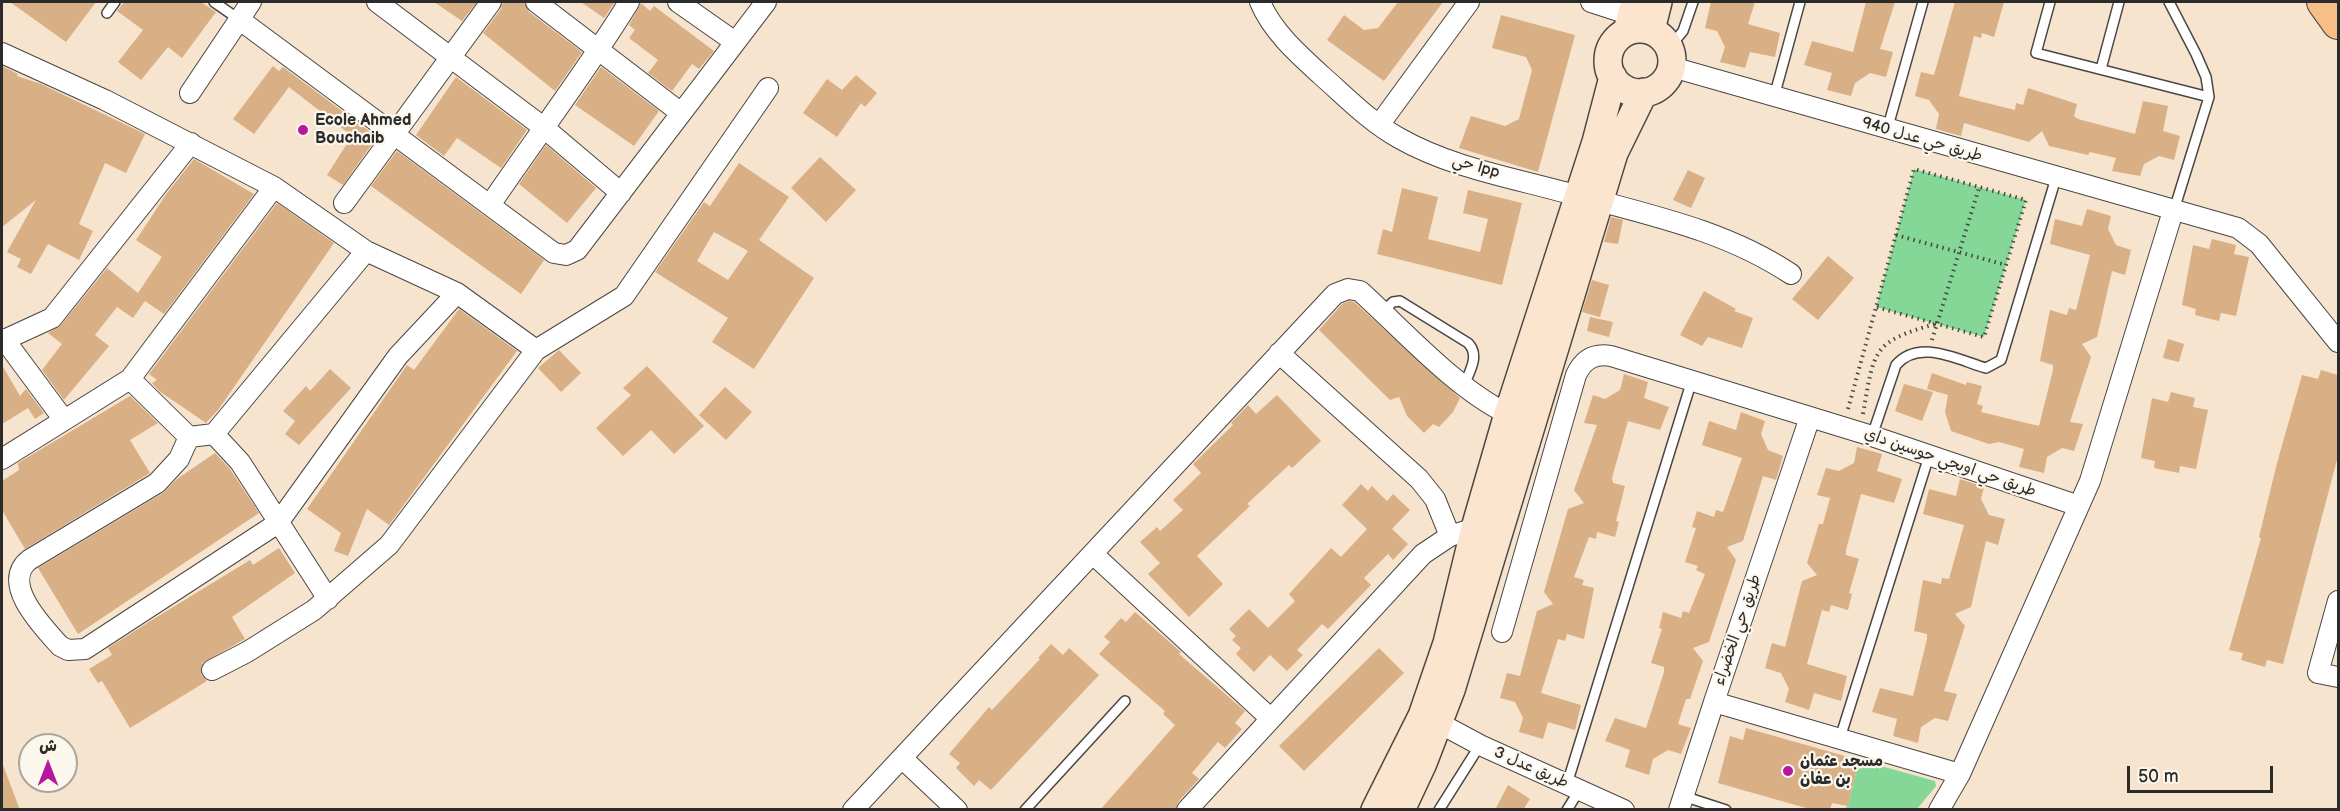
<!DOCTYPE html>
<meta charset="utf-8">
<style>
body{margin:0}
#map{position:relative;width:2340px;height:811px;overflow:hidden;background:#f7e4ce;font-family:"Balsamiq Sans","Playpen Sans Arabic",sans-serif}
canvas{display:block}
.frame{position:absolute;inset:0;border:3px solid #2b2b2b;pointer-events:none}
.north{position:absolute;left:18px;top:733px;width:60px;height:60px;box-sizing:border-box;background:#fbf7ec;border:2px solid #a8a59f;border-radius:50%;rotate:0deg;font-size:16px;font-weight:700;line-height:24px;text-align:center;color:#2b2b2b}
.north::after{content:'';display:block;margin:auto;width:21px;height:27px;background:#b5179e;clip-path:polygon(50% 0,100% 100%,50% 72%,0 100%)}
.scale{position:absolute;left:2127px;top:766px;width:146px;height:27px;box-sizing:border-box;border:3px solid #2b2b2b;border-top:0;padding-left:8px;font-size:18px;line-height:21px;white-space:nowrap;color:#2b2b2b;-webkit-text-stroke:4px #fbf7ec;paint-order:stroke}
</style>
<div id="map">
<canvas width="2340" height="811"></canvas>
<div class="frame"></div>
<div class="north">ش</div>
<div class="scale">50 m</div>
</div>
<script>
const ctx = document.querySelector('canvas').getContext('2d');
ctx.lineJoin = 'round';
function fill(path, color) {
  ctx.fillStyle = color;
  ctx.fill(path, 'evenodd');
}
function stroke(path, color, width, dash) {
  ctx.strokeStyle = color;
  ctx.lineWidth = width;
  ctx.lineCap = dash ? 'butt' : 'round';
  ctx.setLineDash(dash || []);
  ctx.stroke(path);
}
function label(font, color, halo, rows, align = 'center') {
  ctx.font = font + ' "Balsamiq Sans","Playpen Sans Arabic",sans-serif';
  ctx.lineWidth = 4.5;
  ctx.setLineDash([]);
  ctx.textBaseline = 'middle';
  ctx.strokeStyle = halo;
  ctx.fillStyle = color;
  for (const [text, x, y, turn = 0] of rows) {
    ctx.save();
    ctx.translate(x, y);
    ctx.rotate((+turn || 0) * Math.PI / 180);
    ctx.textAlign = isNaN(turn) ? turn : align;
    if (halo) ctx.strokeText(text, 0, 0);
    ctx.fillText(text, 0, 0);
    ctx.restore();
  }
}
fill(new Path2D(`
 M1914,169L2026,200L1984,337L1876,307Z
 M1859,760L1935,781L1936,786L1917,809L1842,810L1848,806Z`), '#85d798');
fill(new Path2D(`
 M10,2H96L66,42Z
 M124,2H201L216,12L182,58L168,47L141,80L118,62L143,30L117,11Z
 M434,2H477L462,21Z
 M503,2H524L529,12L582,52L555,91L483,33L501,9Z
 M581,2H615L604,18Z
 M1398,2H1443L1384,81L1327,40L1344,15L1364,30L1378,28Z
 M1711,2H1755L1748,24L1780,33L1775,57L1750,52L1745,68L1720,62L1725,47L1717,31L1705,28Z
 M1866,2H1895L1880,49L1893,52L1886,77L1870,73L1855,83L1851,96L1827,90L1832,73L1804,65L1812,41L1853,52Z
 M1955,2H2004L1994,37L1982,33L1981,38L1974,36L1959,96L2015,110L2016,103L2023,105L2028,88L2077,104L2074,116L2078,119L2135,134L2143,101L2168,106L2163,131L2180,136L2174,160L2159,156L2144,164L2140,176L2112,171L2116,158L2090,152L2088,155L2049,146L2042,131L2029,142L1964,123L1961,136L1936,129L1939,114L1929,100L1915,96L1921,72L1934,75Z
 M641,3L650,11L654,6L714,51L699,69L692,64L672,91L648,73L658,60L629,38L635,30L629,25Z
 M1501,15L1575,35L1538,172L1459,148L1471,116L1505,126L1519,119L1532,70L1526,57L1492,48Z
 M2,66L18,74L17,76L41,84L145,134L126,173L105,163L79,224L93,231L79,260L48,244L31,274L17,267L21,259L7,252L36,200L2,227Z
 M273,66L279,71L283,67L377,137L343,185L327,175L352,136L289,87L254,134L233,119Z
 M601,67L659,111L634,146L575,105Z
 M856,75L877,93L865,107L861,103L837,137L803,113L827,79L842,90Z
 M456,77L527,130L501,168L457,138L444,156L416,135Z
 M546,145L596,188L567,223L519,184Z
 M397,151L544,260L521,294L371,186Z
 M820,157L856,190L826,222L791,188Z
 M194,159L254,194L164,314L145,301L133,318L117,307L95,335L109,346L64,400L42,370L62,344L48,333L61,325L107,268L138,293L162,257L136,240L167,193Z
 M739,163L789,197L759,240L814,278L754,369L712,342L728,318L655,272L704,202L710,206ZM714,232L748,251L728,280L697,261Z
 M1688,170L1705,178L1691,208L1673,200Z
 M1402,188L1438,197L1428,239L1480,252L1488,219L1463,213L1468,190L1522,203L1502,285L1377,254L1383,229L1392,232Z
 M277,203L334,243L218,410L206,423L159,391L152,383L157,380L149,374Z
 M2087,209L2111,216L2108,229L2116,245L2131,250L2125,275L2112,271L2097,337L2082,344L2091,357L2070,422L2083,424L2074,451L2062,448L2047,457L2044,473L2019,467L2024,449L1999,442L1989,444L1951,431L1945,412L1948,395L1927,389L1932,373L1966,385L1967,382L1982,386L1977,404L1983,406L1981,412L2039,426L2053,370V365L2040,361L2050,310L2067,315L2069,308L2076,310L2090,255L2050,244L2055,219L2082,226Z
 M1611,217L1623,220L1618,244L1604,242Z
 M2212,239L2236,245L2234,254L2249,257L2236,316L2221,313L2219,321L2195,315L2196,309L2182,305L2193,245L2209,249Z
 M1828,256L1854,278L1818,320L1792,299Z
 M1592,280L1609,285L1600,317L1582,312Z
 M1704,291L1736,309L1734,311L1753,318L1742,348L1708,337L1702,346L1680,335Z
 M1349,301L1354,302L1460,398L1453,412L1439,427L1433,424L1424,433L1407,416L1399,397L1390,400L1319,330L1342,304Z
 M459,309L517,351L389,525L367,509L348,556L334,551L341,533L307,509L407,365L414,370Z
 M1590,317L1613,322L1609,337L1587,331Z
 M2168,339L2184,344L2179,362L2163,358Z
 M559,350L581,373L561,392L538,368Z
 M2,365L20,396L26,389L44,413L35,419L28,408L2,424Z
 M647,366L704,426L674,454L651,430L623,456L596,428L631,395L623,388Z
 M330,369L351,388L299,445L285,434L295,421L283,411L306,386L310,391Z
 M2321,370L2338,375V456L2283,664L2267,660L2265,667L2241,660L2243,653L2229,650L2261,538L2259,537L2277,463L2302,375L2318,379Z
 M1624,374L1648,382L1644,398L1669,407L1660,430L1628,421L1612,478L1613,483L1625,486L1616,521L1619,522L1615,537L1597,532L1596,539L1589,537L1574,577L1584,580L1582,585L1594,588L1584,639L1567,634L1565,641L1558,639L1541,693L1581,705L1575,730L1548,722L1543,739L1519,732L1523,718L1515,702L1500,698L1507,673L1520,676L1537,611L1553,604L1544,592L1568,509L1584,503L1574,490L1597,425L1584,423L1593,395L1605,399L1620,390Z
 M1904,384L1933,392L1922,421L1895,411Z
 M725,387L752,412L726,440L699,415Z
 M2171,392L2195,398L2193,407L2208,410L2196,469L2180,466L2179,473L2154,468L2155,461L2141,458L2152,398L2168,402Z
 M1277,395L1321,441L1292,468L1289,465L1247,504L1250,506L1197,556L1223,584L1189,617L1148,574L1160,563L1140,542L1157,527L1160,531L1183,510L1173,500L1201,473L1193,464L1233,425L1231,423L1248,405L1256,414Z
 M130,396L158,423L130,440L150,473L25,549L2,510V481L19,470L18,463Z
 M1741,412L1765,421L1761,434L1768,450L1783,456L1776,480L1763,476L1743,541L1727,547L1736,560L1709,642L1693,648L1703,661L1690,699H1686L1678,724L1691,728L1681,754L1668,750L1653,759L1649,775L1625,767L1630,750L1605,741L1615,718L1646,728L1664,672V667L1651,663L1662,629L1659,628L1663,612L1681,618L1683,611L1689,613L1705,574L1696,570L1698,566L1685,562L1696,528L1692,527L1697,511L1714,517L1716,510L1723,512L1742,458L1702,445L1709,421L1736,430Z
 M1857,447L1882,454L1877,471L1902,479L1894,503L1861,494L1846,550V555L1859,559L1849,593L1852,594L1848,610L1831,605L1829,612L1822,610L1807,664L1847,676L1841,701L1814,693L1809,710L1785,702L1789,689L1781,673L1765,668L1772,643L1785,647L1802,581L1817,575L1807,563L1819,524H1823L1830,498L1817,495L1826,468L1839,471L1854,463Z
 M215,453L230,469L259,513L78,634L38,568L163,493L177,479Z
 M1960,479L1984,487L1981,499L1989,515L2005,519L1998,545L1986,541L1971,607L1955,614L1965,626L1944,691L1957,694L1948,721L1935,718L1921,727L1918,743L1893,736L1897,719L1872,712L1880,688L1913,696L1927,639V634L1914,631L1923,580L1941,584L1942,578L1949,579L1964,525L1923,514L1929,489L1956,496Z
 M1361,484L1368,491L1372,486L1387,501L1393,494L1410,510L1392,529L1408,544L1393,560L1388,554L1364,578L1371,585L1328,629L1322,624L1297,650L1303,655L1287,671L1270,655L1254,672L1236,654L1241,648L1232,640L1236,636L1229,629L1249,609L1268,628L1295,601L1289,594L1331,548L1341,557L1367,529L1342,505Z
 M279,548L295,573L232,617L245,639L202,663L201,675L207,681L130,728L102,681L98,683L89,669L112,655L108,648L152,620L250,560L253,565Z
 M1135,612L1181,652L1179,654L1245,711L1235,723L1242,729L1225,748L1218,742L1192,773L1199,779L1178,802L1175,810H1100L1175,725L1163,714L1165,711L1099,654L1110,642L1104,637L1121,618L1126,622Z
 M1051,644L1063,655L1069,648L1099,675L991,790L979,780L974,786L956,768L960,763L949,754L989,707L992,710L1040,659L1038,658Z
 M1379,648L1404,673L1304,771L1279,746Z
 M1746,728L1859,760L1848,806L1832,803L1830,810H1813L1718,783L1730,736L1743,740Z
 M2,765H3L20,810H2Z
 M1508,785L1530,799L1523,810H1495Z`), '#d9af85');
const service = new Path2D(`
 M214,2L240,20
 M2050,2L2036,53L2209,97
 M2169,2L2196,54L2206,77L2209,97L2174,210
 M107,13L115,2
 M1670,47L1683,31L1693,2
 M2101,69L2119,2
 M1774,97L1800,2
 M1887,130L1923,2
 M1383,311L1393,302L1400,301L1468,343C1480,355 1470,371 1464,385
 M1872,436L1896,365C1919,338 1958,360 1986,368L2001,360L2056,178
 M1840,738L1929,456
 M1567,784L1692,380
 M1683,796L1726,810
 M1025,810L1125,701
 M1439,810L1480,745
 M1567,810L1580,789`);
const minor = new Path2D(`
 M377,2L543,127L621,193
 M536,2L681,113
 M678,2L735,42
 M1260,2C1272,31 1298,54 1321,75C1346,97 1370,122 1399,138C1453,169 1520,179 1578,196
 M1591,2L1631,15
 M240,20L554,253L566,255L577,250L766,2
 M2,53L105,100L274,187L366,251L457,293L536,350L624,296L768,88
 M1672,67L2238,228L2259,244L2338,342
 M190,93L251,2
 M1379,125L1469,2
 M1599,201C1667,219 1732,235 1791,274
 M344,203L491,2
 M490,205C536,137 586,72 629,2
 M4,339L64,420
 M2,341L52,318L191,143
 M1279,353L1419,479L1435,499L1450,536
 M130,379L189,437L214,434L240,462L328,599
 M1810,417L1714,702L1960,774
 M214,434L366,251
 M189,437L179,459L157,483L29,560C0,583 42,626 60,646L68,650L85,649L278,523L398,356L457,293
 M2,459L130,379L274,187
 M1093,554L1270,718
 M2338,601L2318,673L2338,677
 M1502,632L1576,375C1583,360 1594,353 1611,356L1872,436L2079,506
 M212,670L247,652L314,610L389,545L536,350
 M1439,723L1480,745L1624,810
 M903,759L957,810
 M853,810L1335,294L1348,289L1360,291C1404,331 1456,389 1508,414
 M1187,810L1423,554L1450,536L1475,528
 M1679,810L1714,702
 M1939,810L1960,774L2090,481L2173,211`);
const secondary = new Path2D(`
 M1608 61a32 32 0 1 1 64 0a32 32 0 1 1-64 0Z
 M1651,30L1658,2
 M1627,31L1635,2
 M1375,810L1422,716L1447,643L1475,528L1508,414L1596,142L1613,77
 M1401,810L1423,763L1451,690L1614,153L1644,92`);
const trunk = new Path2D(`
 M2323,2L2338,23`);
stroke(service, '#4a4743', 12);
stroke(minor, '#4a4743', 22);
stroke(secondary, '#4a4743', 30);
stroke(trunk, '#4a4743', 34);
stroke(new Path2D(`
 M1896,235L2006,265
 M1932,340L1979,188
 M1848,409L1914,169L2026,200L1984,337L1876,307
 M1863,414C1874,352 1871,341 1936,324`), '#4a4743', 4, [1.5, 4.5]);
stroke(service, '#fff', 9);
stroke(minor, '#fff', 20);
stroke(secondary, '#fce5cf', 27);
stroke(trunk, '#f7be88', 32);
for (const [x, y, r, color] of [
 [303,130,6,"#b5179e"],
 [1788,771,6,"#b5179e"]
]) {
  const dot = new Path2D();
  dot.arc(x, y, r, 0, 2 * Math.PI);
  ctx.fillStyle = color;
  ctx.fill(dot);
  stroke(dot, '#fbf7ec', 2);
}
label('bold 16px', '#2b2b2b', '#fbf7ec', [
 ["Ecole Ahmed",315,121],
 ["Bouchaib",315,139],
 ["مسجد عثمان",1800,762],
 ["بن عفان",1800,780]
], 'left');
label('16px', '#2b2b2b', '#fbf7ec', [
 ["طريق حي عدل 940",1922,140,16],
 ["حي lpp",1476,167,16],
 ["طريق حي اوبجي حوسين داي",1950,463,19],
 ["طريق حي الخضراء",1738,630,-71],
 ["طريق عدل 3",1531,768,24]
]);
</script>
